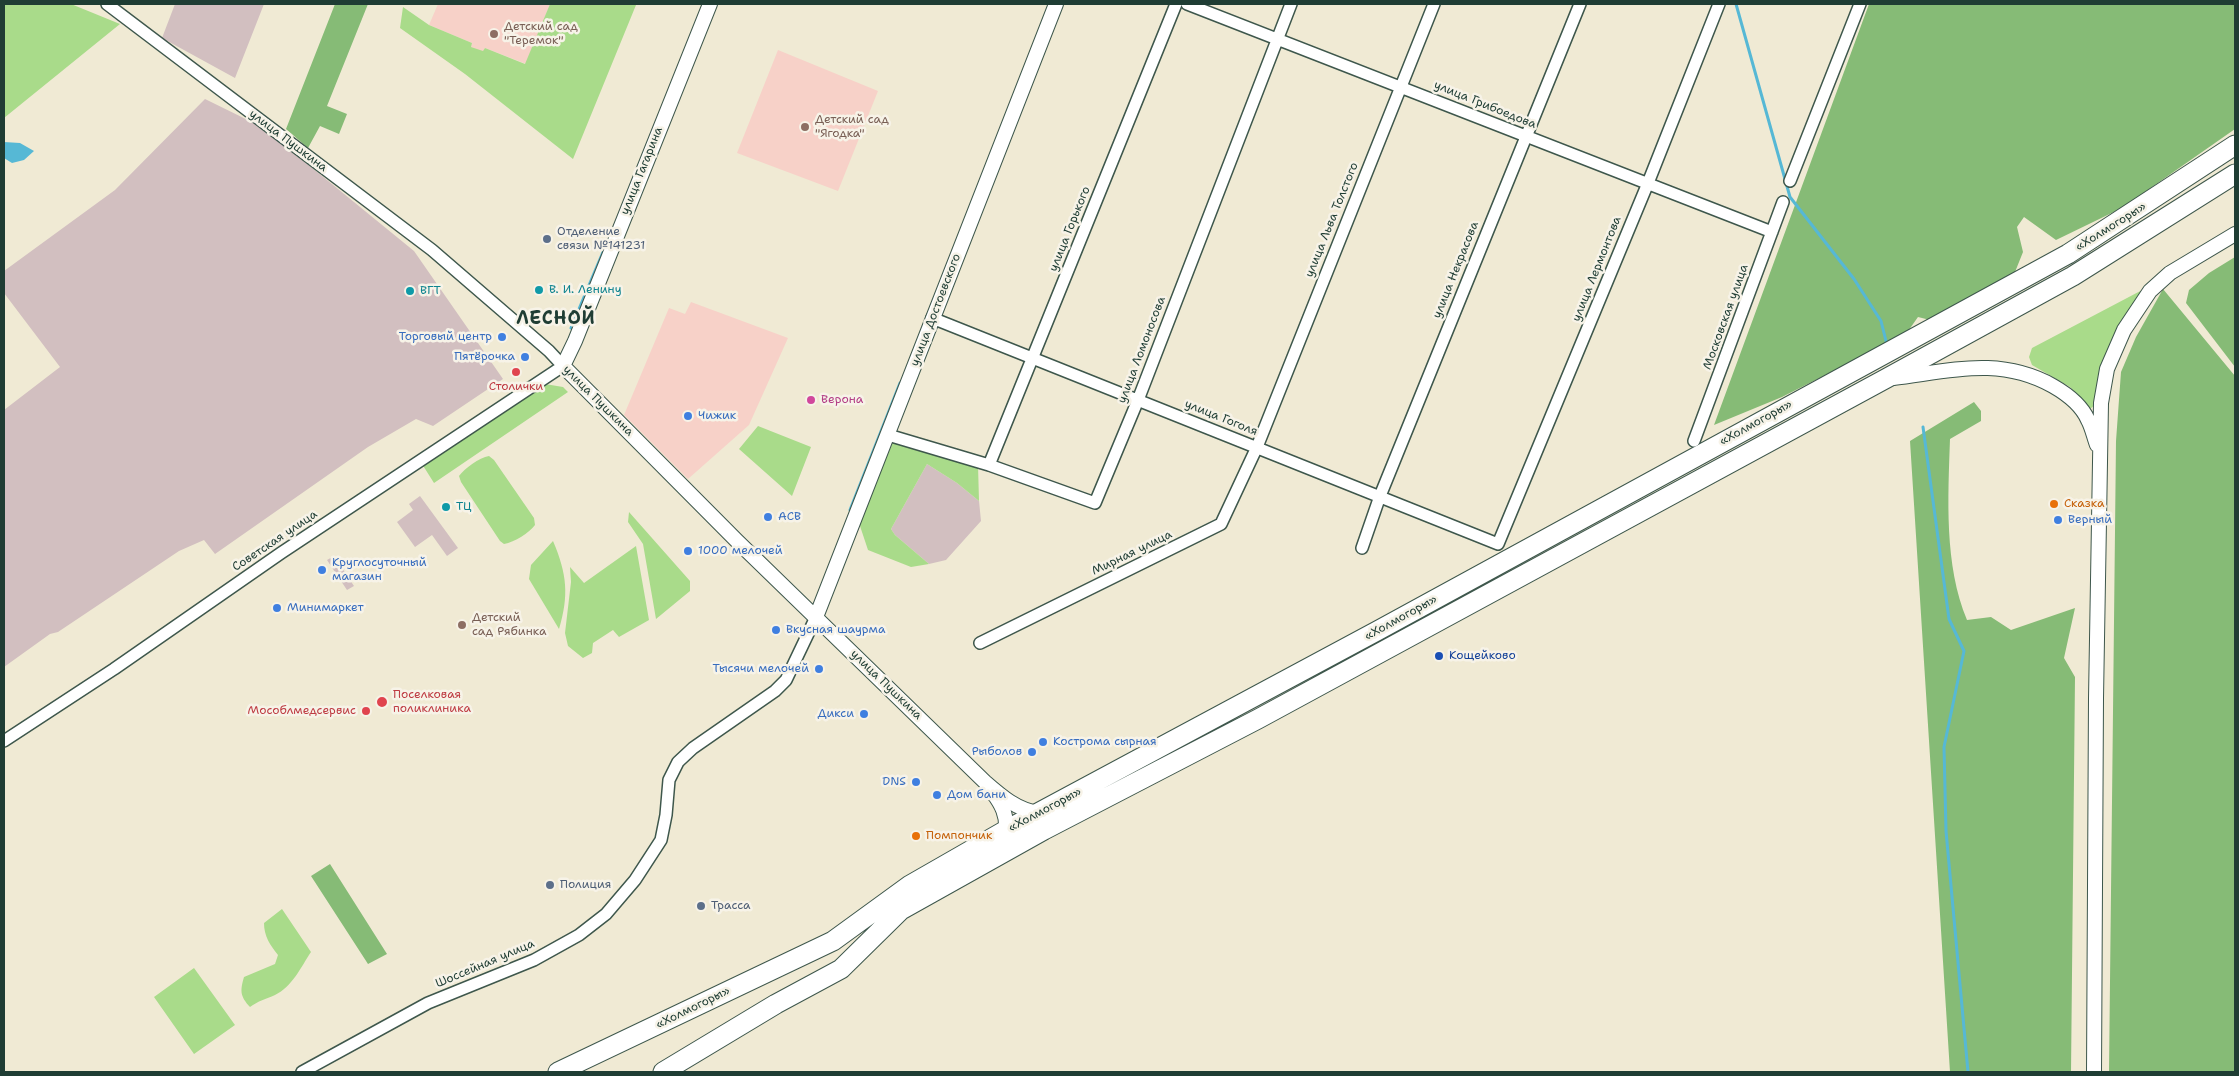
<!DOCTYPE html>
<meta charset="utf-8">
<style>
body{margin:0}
#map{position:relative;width:2239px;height:1076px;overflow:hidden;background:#f0ead4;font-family:"Shantell Sans",sans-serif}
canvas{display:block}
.frame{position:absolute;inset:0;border:5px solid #1f3d34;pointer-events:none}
</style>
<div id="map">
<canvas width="2239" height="1076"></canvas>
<div class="frame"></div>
</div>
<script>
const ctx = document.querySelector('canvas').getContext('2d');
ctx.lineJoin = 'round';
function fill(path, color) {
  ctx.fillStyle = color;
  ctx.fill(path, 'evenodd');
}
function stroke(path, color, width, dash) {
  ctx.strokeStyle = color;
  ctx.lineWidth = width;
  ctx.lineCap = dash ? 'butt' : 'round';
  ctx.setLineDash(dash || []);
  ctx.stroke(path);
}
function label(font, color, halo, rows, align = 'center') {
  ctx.font = font + ' "Shantell Sans",sans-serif';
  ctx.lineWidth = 5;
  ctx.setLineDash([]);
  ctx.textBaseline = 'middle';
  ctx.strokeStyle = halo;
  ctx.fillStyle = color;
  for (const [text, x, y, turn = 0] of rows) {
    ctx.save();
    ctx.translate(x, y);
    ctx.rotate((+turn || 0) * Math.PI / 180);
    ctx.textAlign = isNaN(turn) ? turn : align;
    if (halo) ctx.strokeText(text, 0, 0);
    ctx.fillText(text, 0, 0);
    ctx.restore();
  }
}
fill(new Path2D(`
 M438,4H550L526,64L485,48L483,52L471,47L472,43L429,25Z
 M778,50L878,91L838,191L737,153Z
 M691,302L788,338L749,425L688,479L624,415L669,308L685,314Z`), '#f7d1c8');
fill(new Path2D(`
 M175,4H264L235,78L162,38Z
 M205,99L262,127L414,251L503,379L433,426L416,419L368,447L215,554L204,540L179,551L58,632L50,634L4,667V410L60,367L4,293V271L115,190Z
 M927,464L957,483L979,501L981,521L946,560L929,564L895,535L891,529Z
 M420,496L458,548L447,556L432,535L415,547L397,522L413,510L409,504Z
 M334,556L354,586L347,590L327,560Z`), '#d2bfc0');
fill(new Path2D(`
 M4,4H71L120,24L4,118Z
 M550,4L636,5L573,159L465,74L400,28L403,7L429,25L472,43L471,47L483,51L485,48L525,64Z
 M2146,288L2095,405L2090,409L2070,387L2032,365L2029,357L2032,348Z
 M545,384L563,387L568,392L434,483L422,464Z
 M758,426L811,447L792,496L739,449Z
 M893,442L978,465L979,501L957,483L927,464L891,529L895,535L929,564L911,567L868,550L859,523Z
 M489,456L494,460L534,518L535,525C529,533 515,542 504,544L500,541L461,482L459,476C465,468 479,458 489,456Z
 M629,512L690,581V591L656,619L643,544L628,522Z
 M553,541C567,574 569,595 559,629L529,579L531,565Z
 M636,546L649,620L619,637L613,630L593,643L592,653L583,658L568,646L565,633L571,582L570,567L584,583Z
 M282,909L311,952C301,967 292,987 275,995C266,999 258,1001 250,1007C240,996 240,991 244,977L275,964L278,955C270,945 264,936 264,923Z
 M194,968L235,1025L194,1054L154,997Z`), '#a9db8a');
fill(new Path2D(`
 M335,4H368L327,106L347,114L339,134L320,126L308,148L286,129Z
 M1869,4H2235V129L2122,208L2056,240L2024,217L2017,227L2023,252L2013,277L1934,321L1918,317L1906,334L1782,397L1714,425Z
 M2235,257V367L2186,303L2189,290L2209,273Z
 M2163,289L2235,376V1072H2109L2116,441L2121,372L2136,337Z
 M1974,402L1981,411V421L1950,439C1948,498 1944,565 1967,620L1991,617L2011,630L2075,608L2064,658L2075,677L2071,1072H1950L1910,441Z
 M330,864L387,954L368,964L311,876Z`), '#86bb76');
fill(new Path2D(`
 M4,142L20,143L34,151L24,160L12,163L4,158Z`), '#56b8d5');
stroke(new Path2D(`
 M1736,4L1790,197L1854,279L1881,321L1887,345
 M571,328L603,252
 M1923,427L1949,619L1964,651L1944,747L1946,831L1968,1072
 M850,510L900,383`), '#56b8d5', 3);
const minor = new Path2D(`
 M1187,4L1772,232
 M1790,181L1860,4
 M932,318L1498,544L1648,183L1719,4
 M888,435L989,465L1095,503L1138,400L1291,4
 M1694,441L1783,202
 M989,465L1176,4
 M1362,548L1380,496L1580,4
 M980,643L1221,524L1257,447L1434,4
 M4,741L114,669L281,553L563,366L549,351L432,250L107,4
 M302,1072L428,1003L534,960L579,935L606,914L635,880L661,840L666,815L669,780L678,762L693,748L775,691L786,680L816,617`);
const tertiary = new Path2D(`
 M710,4L575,341L563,366L737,541L985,782C1001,796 1017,810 1039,813
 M1893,378C1951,371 1999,356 2053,386C2067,394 2081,404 2088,420C2092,427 2094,437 2097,445
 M816,617L1056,4
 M993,793C1002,805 1007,815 1006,830
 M2094,1072L2096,698L2101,403L2107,369L2124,330L2150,291L2170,273L2235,234`);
const trunk = new Path2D(`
 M558,1072L833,941L910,885L1006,830L1377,631L2068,254L2235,145
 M663,1072L776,1004L841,969L901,910L1044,830L1258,719L1887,378L2073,276L2235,174`);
stroke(minor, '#3e574c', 14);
stroke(tertiary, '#3e574c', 16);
stroke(trunk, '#3e574c', 21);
stroke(minor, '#fff', 11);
stroke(tertiary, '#fff', 14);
stroke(trunk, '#fff', 19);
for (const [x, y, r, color] of [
 [494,34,5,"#8d6e63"],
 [805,127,5,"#8d6e63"],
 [547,239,5,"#5c6f8a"],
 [539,290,5,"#0f9aa8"],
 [410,291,5,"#0f9aa8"],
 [502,337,5,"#3f7fe0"],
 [525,357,5,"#3f7fe0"],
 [516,372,5,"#e0444e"],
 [811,400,5,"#d1479c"],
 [688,416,5,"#3f7fe0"],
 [2054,504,5,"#e8710a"],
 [446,507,5,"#0f9aa8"],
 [768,517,5,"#3f7fe0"],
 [2058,520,5,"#3f7fe0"],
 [688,551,5,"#3f7fe0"],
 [322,570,5,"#3f7fe0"],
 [277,608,5,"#3f7fe0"],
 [462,625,5,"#8d6e63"],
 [776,630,5,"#3f7fe0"],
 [1439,656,5,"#1a4fb4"],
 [819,669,5,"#3f7fe0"],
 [382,702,6,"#e0444e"],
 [366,711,5,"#e0444e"],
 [864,714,5,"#3f7fe0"],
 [1043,742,5,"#3f7fe0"],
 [1032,752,5,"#3f7fe0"],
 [916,782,5,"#3f7fe0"],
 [937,795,5,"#3f7fe0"],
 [916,836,5,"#e8710a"],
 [550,885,5,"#5c6f8a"],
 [701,906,5,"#5c6f8a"]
]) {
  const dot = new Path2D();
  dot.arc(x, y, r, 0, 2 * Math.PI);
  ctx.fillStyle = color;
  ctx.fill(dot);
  stroke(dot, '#f7f3e8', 2);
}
label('12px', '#785e54', '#f7f3e8', [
 ["Детский сад",504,27],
 ["\"Теремок\"",504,41],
 ["Детский сад",815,120],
 ["\"Ягодка\"",815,134],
 ["Детский",472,618],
 ["сад Рябинка",472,632]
], 'left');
label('12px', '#1f3d34', '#f7f3e8', [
 ["улица Грибоедова",1485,105,22],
 ["улица Пушкина",288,141,37],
 ["улица Гагарина",642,171,-68],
 ["улица Льва Толстого",1332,220,-68],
 ["«Холмогоры»",2111,227,-32],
 ["улица Горького",1070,229,-68],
 ["улица Лермонтова",1597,269,-68],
 ["улица Некрасова",1456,270,-68],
 ["улица Достоевского",936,310,-69],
 ["Московская улица",1726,317,-70],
 ["улица Ломоносова",1142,350,-69],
 ["улица Пушкина",598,401,45],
 ["улица Гоголя",1221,418,22],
 ["«Холмогоры»",1756,423,-29],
 ["Советская улица",275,541,-34],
 ["Мирная улица",1132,553,-26],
 ["«Холмогоры»",1401,618,-29],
 ["улица Пушкина",886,685,44],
 ["«Холмогоры»",1045,810,-28],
 ["Шоссейная улица",485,964,-23],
 ["«Холмогоры»",693,1008,-26]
]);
label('12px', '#4e5e75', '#f7f3e8', [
 ["Отделение",557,232],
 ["связи №141231",557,246],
 ["Полиция",560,885],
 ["Трасса",711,906]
], 'left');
label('12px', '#0d838f', '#f7f3e8', [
 ["В. И. Ленину",549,290],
 ["ВГТ",420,291],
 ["ТЦ",456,507]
], 'left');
label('12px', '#366cbe', '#f7f3e8', [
 ["Торговый центр",492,337,"right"],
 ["Пятёрочка",515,357,"right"],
 ["Чижик",698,416],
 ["АСВ",778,517],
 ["Верный",2068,520],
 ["1000 мелочей",698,551],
 ["Круглосуточный",332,563],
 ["магазин",332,577],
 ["Минимаркет",287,608],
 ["Вкусная шаурма",786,630],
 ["Тысячи мелочей",809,669,"right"],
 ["Дикси",854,714,"right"],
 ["Кострома сырная",1053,742],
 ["Рыболов",1022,752,"right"],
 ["DNS",906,782,"right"],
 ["Дом бани",947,795]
], 'left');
label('12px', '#be3a42', '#f7f3e8', [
 ["Столички",516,387],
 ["Поселковая",393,695,"left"],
 ["поликлиника",393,709,"left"],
 ["Мособлмедсервис",356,711,"right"]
]);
label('12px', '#b23c85', '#f7f3e8', [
 ["Верона",821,400]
], 'left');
label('12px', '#c56008', '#f7f3e8', [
 ["Сказка",2064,504],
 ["Помпончик",926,836]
], 'left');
label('12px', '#164399', '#f7f3e8', [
 ["Кощейково",1449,656]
], 'left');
ctx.letterSpacing = '1px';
label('bold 18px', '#1f3d34', '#f7f3e8', [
 ["ЛЕСНОЙ",556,319]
]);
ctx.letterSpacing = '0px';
</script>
